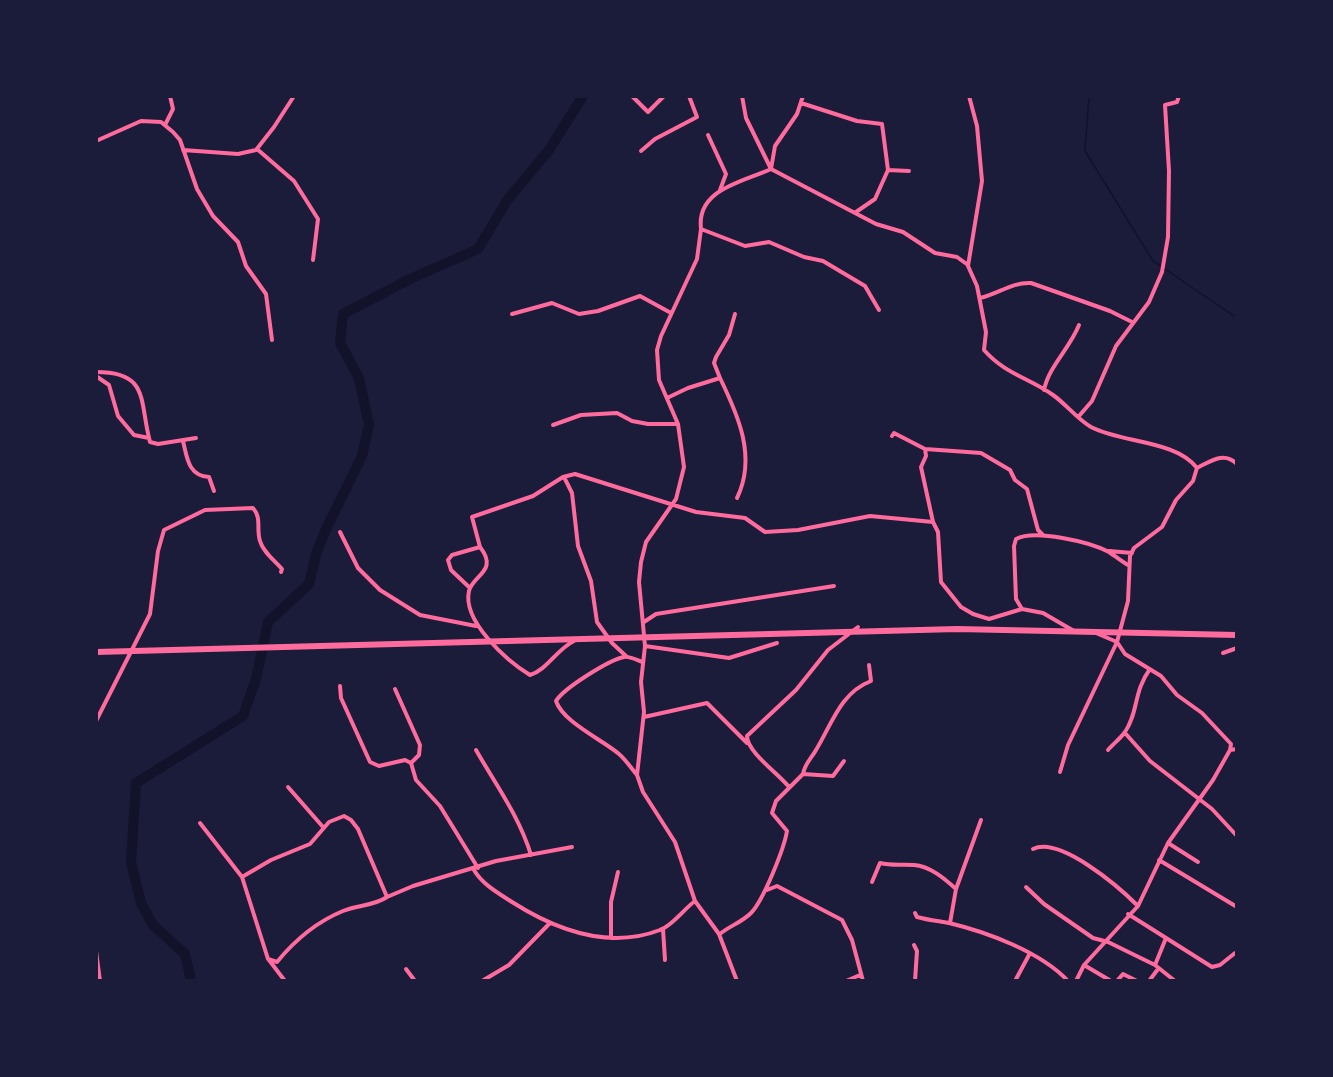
<!DOCTYPE html>
<style>
body{margin:0}
#map{position:relative;width:1333px;height:1077px;overflow:hidden;background:#1b1b3a;font-family:"Sofia Sans Condensed",sans-serif}
canvas{display:block}
.frame{position:absolute;inset:0;border:98px solid #1b1b3a;pointer-events:none}
</style>
<div id="map">
<canvas width="1333" height="1077"></canvas>
<div class="frame"></div>
</div>
<script>
const ctx = document.querySelector('canvas').getContext('2d');
ctx.lineJoin = 'round';
function stroke(path, color, width, dash) {
  ctx.strokeStyle = color;
  ctx.lineWidth = width;
  ctx.lineCap = dash ? 'butt' : 'round';
  ctx.setLineDash(dash || []);
  ctx.stroke(path);
}
stroke(new Path2D(`
 M1089,96L1085,151L1153,261L1161,266
 M1165,269L1237,318`), '#12122b', 1.5);
stroke(new Path2D(`
 M191,981L185,954L153,925L141,903L131,862L136,783L243,716L256,679L268,622L309,584L317,551L327,527L362,456L369,425L359,378L340,343L343,314L410,279L478,249L508,199L549,150L583,96`), '#12122b', 10);
stroke(new Path2D(`
 M632,96L648,112L664,96
 M742,96L746,118L771,169L876,224L903,232L935,253L957,257L968,265
 M969,96L977,126L982,181L968,266L977,286L986,332L984,350C1005,374 1029,378 1053,395C1066,404 1077,419 1091,427C1121,443 1176,440 1197,468L1193,481L1176,500L1162,527L1134,548L1130,556L1128,601L1117,642L1068,745L1060,772
 M801,103L857,121L882,124L888,170
 M165,125L173,109L170,96
 M708,135L726,174L720,190
 M96,141L141,121L161,122L173,132L180,140L197,189L213,216L238,242L246,266L266,294L272,340
 M257,149L294,181L318,219L313,260
 M183,150L238,154L256,150L274,127L294,96
 M641,151L655,139L697,117L689,96
 M771,169C743,182 696,189 701,229L745,246L769,242L804,257L823,261L865,286L879,310
 M771,169L775,146L797,114L803,96
 M856,212L875,199L888,170L909,171
 M701,229L697,259L661,336L657,350L659,380L678,424L684,467L676,499L646,542L641,562L639,582L645,646L641,682L644,712L637,775L643,792L675,842L695,901L719,934L737,981
 M980,298C998,294 1012,282 1031,283L1110,311L1132,322
 M512,314L552,303L579,314L598,311L640,296L671,313
 M96,372C150,372 139,401 150,442L158,444L196,438
 M96,376L109,385L118,416L134,435L149,438
 M720,378L714,363L716,357L729,335L735,314
 M1044,390C1049,366 1070,348 1079,325
 M667,398L688,388L720,378C738,415 757,457 737,498
 M1079,416L1092,401L1116,346L1149,302L1162,272L1168,237L1169,171L1165,105L1177,102L1179,96
 M553,425L581,415L617,413L632,421L648,424H678
 M892,436L894,433L925,449L981,453L1010,470L1015,480L1027,489L1038,530L1043,535
 M183,441C187,457 188,476 209,477L214,491
 M925,449L926,456L921,467L933,522L938,532L941,582L961,607L973,614L989,619L1022,609L1043,613L1074,631
 M1197,468C1211,461 1224,451 1237,464
 M564,477L572,493L578,546L591,581L597,622L612,643L627,657
 M340,532L358,568L380,590L420,615L476,626
 M480,547C499,571 473,575 469,591C462,621 507,661 530,675C547,670 557,649 574,641
 M1109,551L1132,553
 M470,588L451,570L448,560L452,555L480,547L472,517L533,496L563,477L575,474L696,512L745,518L765,532L798,530L870,516L933,522
 M1022,609L1016,599L1014,546L1016,539C1035,529 1090,542 1109,552C1115,556 1121,561 1128,565
 M644,622L656,614L834,586
 M645,646L729,658L777,643
 M1223,653L1237,648
 M340,686L341,698L370,762L379,766L405,760L411,763
 M395,689L420,745L419,755L411,763L416,780L440,806L478,868
 M644,717L707,703L747,743
 M96,721L150,614L158,551L164,530L205,510L253,508C262,518 256,529 260,541C263,552 274,560 282,569L281,572
 M1125,733L1150,761L1212,809L1237,836
 M476,750C496,785 519,816 531,855
 M1108,750C1113,744 1120,739 1125,732C1139,711 1133,692 1150,669
 M1230,750L1237,749
 M803,774C805,763 811,759 816,750C832,724 840,693 871,681L869,665
 M637,775C631,768 626,760 619,754C601,739 563,722 556,701C564,688 609,660 624,657C630,656 637,660 642,662
 M288,787L323,827
 M789,787C779,774 747,752 747,736L796,690L828,650L858,627
 M200,823L242,877L268,959L277,962C295,940 316,922 343,911C357,905 374,906 387,897
 M1168,843L1198,862
 M1033,849C1060,836 1119,887 1138,906
 M1159,860L1237,907
 M474,870C482,884 498,893 512,902C556,930 608,950 660,930C672,926 684,909 695,901
 M242,877L271,860L310,844L329,822L344,816L351,820L358,829L387,897L413,886L496,861L572,847
 M872,882L880,863C892,866 902,864 914,865C930,866 945,879 956,889
 M1026,887L1044,904L1093,938L1108,942L1155,965L1175,981
 M767,890L777,886L842,920L852,940L863,981
 M915,913L917,917C928,920 938,921 949,923C987,932 1041,952 1068,981
 M1128,914L1212,967L1220,965L1235,953
 M950,923L956,889L981,820
 M663,929L665,960
 M720,934C729,926 741,923 751,913C763,901 784,849 787,831L772,813L776,801L803,774L833,776L844,761
 M611,938V902L618,872
 M914,945L917,951L915,981
 M96,951L100,981
 M269,960L285,981
 M1084,965L1111,981
 M1155,965L1166,938
 M406,969L415,981
 M482,981L509,965L549,924
 M846,981L860,975
 M1015,981L1029,955
 M1076,981L1084,965L1138,906L1168,843L1213,780L1230,750L1231,744L1202,713L1177,695L1161,676L1125,654L1117,642L1096,633
 M1117,981L1123,974L1137,981
 M1149,981L1158,969`), '#ff6b9d', 4);
stroke(new Path2D(`
 M96,652L957,629L1237,635`), '#ff6b9d', 6);
</script>
